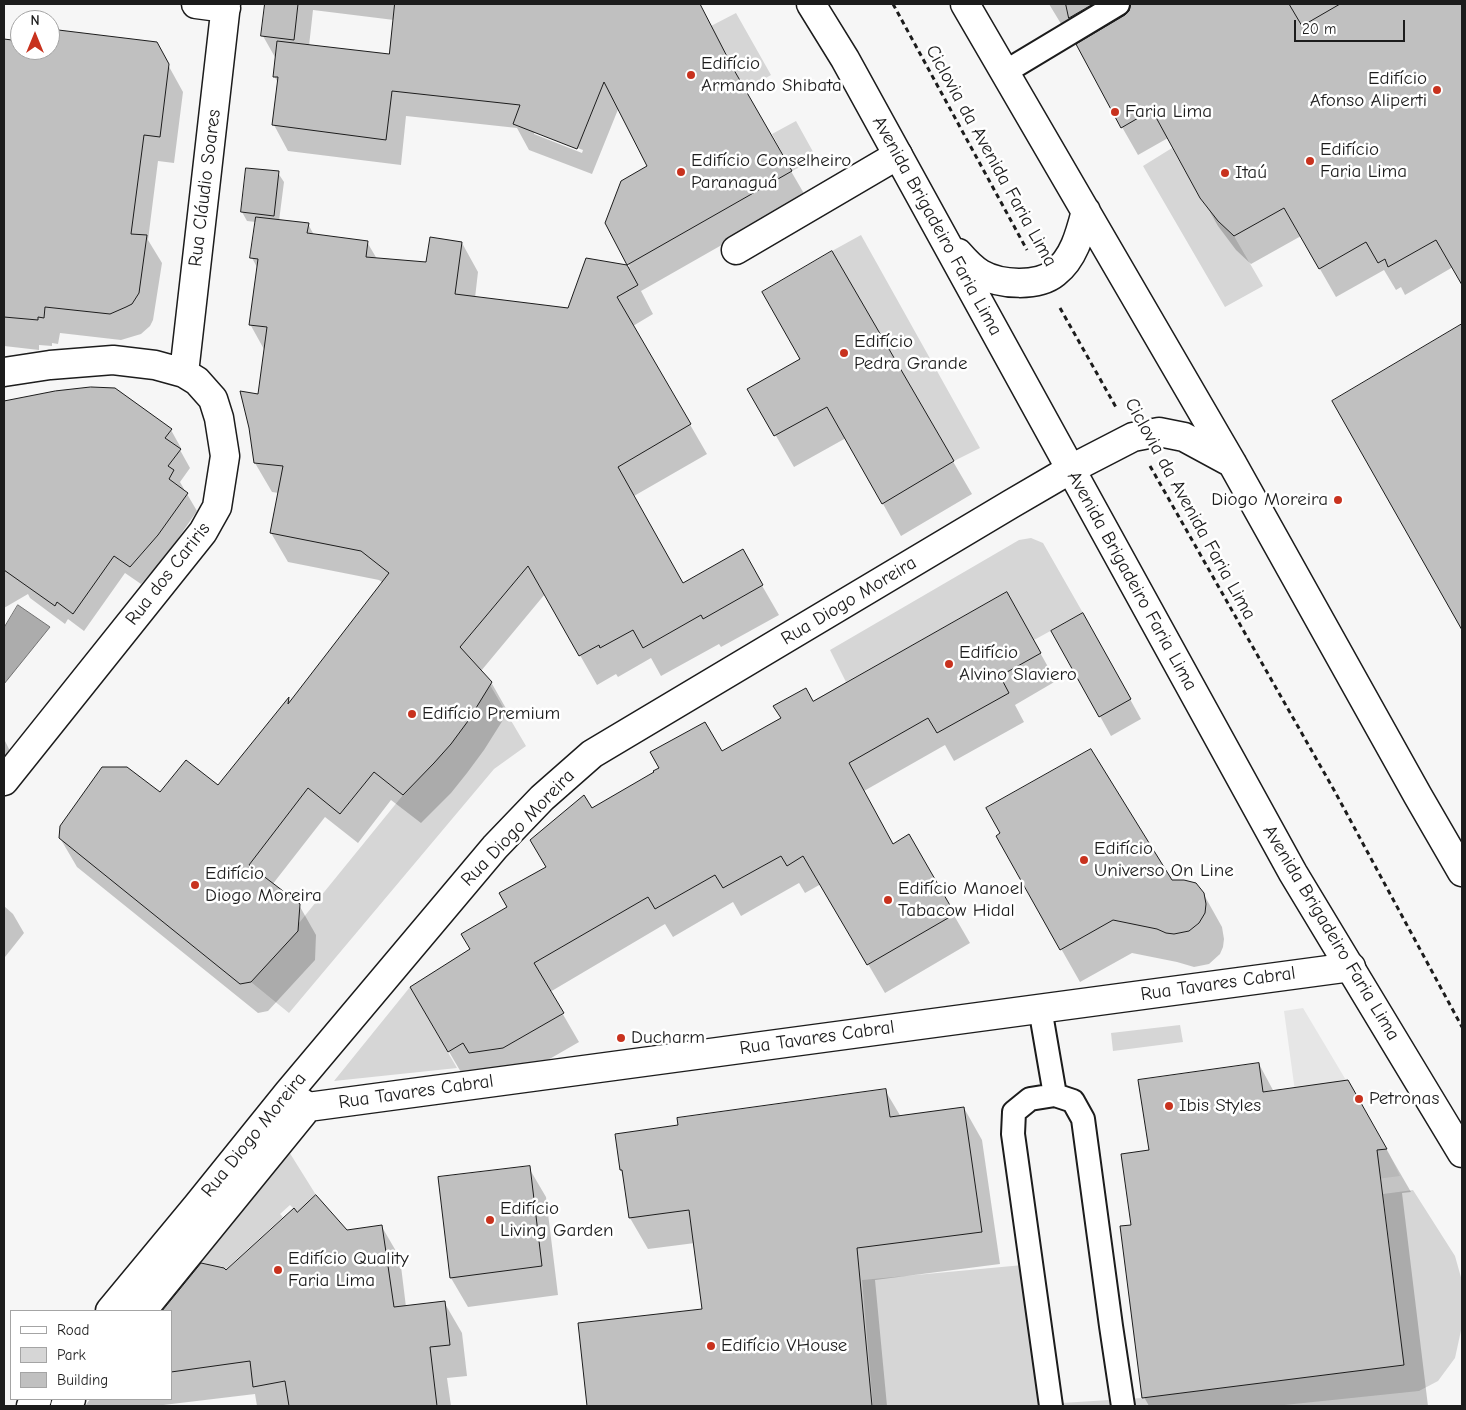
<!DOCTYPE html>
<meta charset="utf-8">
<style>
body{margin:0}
#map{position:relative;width:1466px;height:1410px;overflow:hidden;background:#f6f6f6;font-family:"Comic Neue",sans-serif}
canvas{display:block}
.frame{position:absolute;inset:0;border:5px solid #1c1c1c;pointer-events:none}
.legend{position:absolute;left:10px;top:1310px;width:162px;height:90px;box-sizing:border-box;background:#fff;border:1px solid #a4a4a4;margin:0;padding:6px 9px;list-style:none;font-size:15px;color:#1c1c1c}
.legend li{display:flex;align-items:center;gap:10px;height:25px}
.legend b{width:25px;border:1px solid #a4a4a4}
.north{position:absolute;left:10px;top:10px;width:50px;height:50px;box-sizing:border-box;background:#fff;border:1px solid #a4a4a4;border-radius:50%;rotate:0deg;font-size:14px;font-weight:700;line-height:20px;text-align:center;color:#1c1c1c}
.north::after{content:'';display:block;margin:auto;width:18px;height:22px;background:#c8321e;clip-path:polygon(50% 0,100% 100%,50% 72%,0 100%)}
.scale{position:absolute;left:1294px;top:20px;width:111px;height:22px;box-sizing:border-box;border:2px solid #1c1c1c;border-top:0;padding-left:6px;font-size:15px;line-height:18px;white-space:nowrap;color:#1c1c1c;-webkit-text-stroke:4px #fff;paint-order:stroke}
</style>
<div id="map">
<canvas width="1466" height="1410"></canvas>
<div class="frame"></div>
<ul class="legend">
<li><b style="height:6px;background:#fff"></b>Road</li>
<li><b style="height:14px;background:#d6d6d6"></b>Park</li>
<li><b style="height:14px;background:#c0c0c0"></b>Building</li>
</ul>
<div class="north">N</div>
<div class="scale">20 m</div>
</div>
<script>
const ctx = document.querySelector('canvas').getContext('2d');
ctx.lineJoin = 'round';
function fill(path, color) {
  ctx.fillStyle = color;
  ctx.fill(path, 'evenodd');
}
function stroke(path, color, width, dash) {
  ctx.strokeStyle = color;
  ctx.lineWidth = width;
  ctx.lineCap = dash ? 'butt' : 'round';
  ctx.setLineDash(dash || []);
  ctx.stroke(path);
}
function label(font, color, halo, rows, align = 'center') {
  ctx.font = font + ' "Comic Neue",sans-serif';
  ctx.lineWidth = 5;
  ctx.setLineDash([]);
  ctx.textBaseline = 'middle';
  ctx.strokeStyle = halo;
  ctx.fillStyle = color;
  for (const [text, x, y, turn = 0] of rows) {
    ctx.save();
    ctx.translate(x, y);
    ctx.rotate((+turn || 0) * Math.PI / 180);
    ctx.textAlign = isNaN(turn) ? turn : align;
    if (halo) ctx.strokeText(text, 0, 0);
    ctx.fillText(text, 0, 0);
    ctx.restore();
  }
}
fill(new Path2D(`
 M1303,1008L1387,1149L1400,1176L1355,1182L1300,1128L1284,1011Z`), '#e6e6e6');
fill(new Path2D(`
 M736,13L771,75L745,90L711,26Z
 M796,121L817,159L792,171L772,134Z
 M1172,148L1200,198L1220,223L1234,236L1263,286L1225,307L1143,166Z
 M861,235L980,448L954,461L832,251Z
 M1031,538L1043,543L1083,613L1034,640L1007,592L846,682L830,650L1019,540Z
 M490,685L526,746L494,769L289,1013L251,982L403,795L451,744Z
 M410,987L457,1068L334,1081Z
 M1180,1025L1183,1042L1113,1051L1111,1033Z
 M286,1147L316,1195L297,1212L290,1205L280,1214L283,1217L225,1270L221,1266L214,1272L207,1264L190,1261Z
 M1413,1190L1455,1256L1462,1281V1326L1455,1358L1438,1381L1419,1391L1275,1406H873L862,1280L1023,1265L1045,1404L1142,1398L1404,1365L1383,1194Z`), '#d6d6d6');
const water = new Path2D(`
 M18,605L50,627L4,684V628Z`);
fill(water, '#acacac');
stroke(water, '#727272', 1);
fill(new Path2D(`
 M266,4H699L748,97L806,197L641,291L653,314L633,326L707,454L634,496L683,585L742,551L779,615L721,647L719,644L661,676L651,658L618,677L616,674L597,685L545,594L481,671L491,682L508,712L484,750L467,773L451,793L421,823L391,800L358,843L325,817L272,885L299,905L316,935L315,960L268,1011L258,1013L77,867L60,838L160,794L219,787L289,699L290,702L383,583L379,580L288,562L271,533L279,493L272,492L255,463L265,351L250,324L258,269L252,258L256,222L247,221L242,212L278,173L284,182L279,221L308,224L314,235L367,242L377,259L427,264L462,243L478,272L475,298L569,309L587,260L630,267L606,223L649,167L619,107L592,174L529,150L517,128L406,116L401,165L288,151L274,125L279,84L274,76L276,59L263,36ZM313,10L394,20L390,55L309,46ZM534,131L583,150L582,153L534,134Z
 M1049,4H1169L1170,6L1174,4H1462V283L1453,267L1405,295L1401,287L1396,290L1384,270L1336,297L1301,236L1251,264L1236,250L1218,226L1168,138L1138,155L1122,127L1083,39L1069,37Z
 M50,30L156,43L183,92L174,163L158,161L148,240L162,263L153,320L150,326L141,334L121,340L60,333L58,344L52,343V346L39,345V350L4,346V40L20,42V50H50Z
 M831,253L972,494L901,536L846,438L794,467L749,389L802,360Z
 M1462,326V628L1334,401Z
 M171,430L181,448L180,450L190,468L180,482L184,489L183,491L187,494L197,511L168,553L141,584L125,573L84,631L68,619L65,624L30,598L28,594L4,608V524L27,579Z
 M1007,594L1056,681L1015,705L1024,722L954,761L945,745L864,791L893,845L908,836L970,943L885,993L821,884L805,893L799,883L741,916L733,902L673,937L665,924L550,992L579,1042L520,1076L465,1079L411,987L471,950L547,867L591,809L722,753Z
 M1053,632L1094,634L1141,719L1111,736Z
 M4,739L10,751L4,759Z
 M997,836L1171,882L1203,893L1222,927L1224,939L1223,947L1220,954L1209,964L1194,967L1177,962L1132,953L1080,982Z
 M4,906L13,914L24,933L5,957L4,956Z
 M1259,1064L1274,1092L1347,1081L1411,1192L1402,1193L1428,1406H1149L1144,1397L1132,1226Z
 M885,1090L901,1117L964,1108L982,1140L1000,1264L875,1280L887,1406H591L586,1363L703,1310L695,1243L648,1249L630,1218L624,1176L621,1170L679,1126Z
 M529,1168L546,1197L558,1295L468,1307L451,1278L439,1179Z
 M297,1214L347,1232L382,1227L400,1258L406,1307L444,1302L462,1333L467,1376L447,1378L451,1406H257L255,1394L155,1406H85L90,1399H171V1311H164L202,1264L226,1272Z`), '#0003');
const building = new Path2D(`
 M265,4H298L294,40L261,36Z
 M395,4H700L734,70L792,171L627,265L605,223L621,181L647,166L604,82L577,149L513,124L520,105L392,91L386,140L272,125L278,77H273L277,41L389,54Z
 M1066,4H1093L1069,18Z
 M1131,4H1289L1302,26L1340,4H1462V285L1436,240L1388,267L1385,259L1378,263L1366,242L1319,269L1284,208L1234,236L1218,221L1200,198L1152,110L1121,128L1077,46L1076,44L1125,15L1129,11Z
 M50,29L157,42L169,64L160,137L144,135L131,234L147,235L139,293L132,304L126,307L110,314L45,307L44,318L38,317V320L4,317V39L20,41V50H50Z
 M246,168L279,171L274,216L241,212Z
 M256,217L309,223L307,233L368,241L366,257L426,262L430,237L462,242L455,294L568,308L586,258L627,265L638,285L617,297L691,424L618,467L683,583L743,549L763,585L703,619L701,615L643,648L633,630L600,648L599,645L579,656L528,566L460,647L492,682L468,721L451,744L434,763L403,795L374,772L340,814L308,788L249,865L300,904L298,931L251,982L240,984L59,838L60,826L102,767H127L160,792L186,760L218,785L289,697L288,704L389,573L361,551L270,533L283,466L254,463L249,428L240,391L258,394L267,327L249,325L258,259L250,258Z
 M832,251L954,461L882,504L827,407L774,436L747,389L800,359L762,292Z
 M1462,324V630L1332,401Z
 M91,387L115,388L172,429L165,438L181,449L168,466L174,470L169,479L188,493L158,535L130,567L114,556L73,614L57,602L55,606L4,570V401L55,391Z
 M1007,592L1041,653L1000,676L1009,693L937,733L928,718L849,763L893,844L909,834L955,914L867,965L803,856L787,866L781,856L723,888L715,875L655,909L648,897L534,963L564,1013L503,1048L469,1053L463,1043L448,1052L410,987L470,949L461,934L507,907L499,893L546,867L530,840L584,795L592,808L654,772L653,771L659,768L650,752L705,722L722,751L781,718L773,706L806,688L813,701Z
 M1083,613L1131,699L1099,717L1051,631Z
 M1091,749L1172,880H1184L1196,883L1204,893L1206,904L1205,913L1199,923L1189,931L1174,934L1166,933L1157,929L1113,920L1060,950L996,836L1000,833L986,808Z
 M1259,1063L1263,1092L1348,1080L1387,1149L1377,1150L1404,1365L1142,1398L1120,1226L1131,1225L1121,1154L1149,1150L1138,1080Z
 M886,1089L890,1117L964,1107L982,1232L857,1248L872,1406H587L578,1323L702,1309L689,1210L629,1218L622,1170H620L615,1134L678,1125L677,1118Z
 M530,1166L542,1266L450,1278L438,1177Z
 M316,1195L347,1230L382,1225L394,1307L445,1301L450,1345L430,1347L437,1406H289L285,1381L253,1387L250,1361L171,1372V1311H162L201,1263L224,1268L226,1270L294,1208L297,1212Z`);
fill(building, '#c0c0c0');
stroke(building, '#1c1c1c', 1);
const service = new Path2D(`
 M1005,72L1118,4
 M1040,1008L1055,1095
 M1051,1406L1013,1134L1014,1112L1030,1099L1055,1095L1073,1101L1083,1119L1111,1326L1123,1406`);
const minor = new Path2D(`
 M196,4L226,8
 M736,250L898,155
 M4,372L50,365L113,360L155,365L184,373L197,381L213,399L219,418L225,456L217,507L203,532L4,781
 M184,373L226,4
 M288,1093L308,1107L1351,967
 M110,1311L197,1206L288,1093L495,847L542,798L592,754L1011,504L1071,469
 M142,1311L308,1107
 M31,1406L37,1399
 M65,1406L71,1399`);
const trunk = new Path2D(`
 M811,4L845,59L1293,873L1462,1153
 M965,4L1232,463L1418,796L1462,872
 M958,253C965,261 972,269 981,274C1000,285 1038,287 1055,273C1074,258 1080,234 1086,211
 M1071,469L1133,437L1159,432L1184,437L1232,463`);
stroke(service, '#1c1c1c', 26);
stroke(minor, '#1c1c1c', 31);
stroke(trunk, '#1c1c1c', 31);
stroke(new Path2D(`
 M893,4L1027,250
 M1060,308L1117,409
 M1150,466L1334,790L1462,1027`), '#1c1c1c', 3, [5, 4]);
stroke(service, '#fff', 22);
stroke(minor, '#fff', 28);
stroke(trunk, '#fff', 28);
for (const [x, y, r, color] of [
 [691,75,5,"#c8321e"],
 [1437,90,5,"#c8321e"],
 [1115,112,5,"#c8321e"],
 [1310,161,5,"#c8321e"],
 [681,172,5,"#c8321e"],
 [1225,173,5,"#c8321e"],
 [844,353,5,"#c8321e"],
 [1338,500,5,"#c8321e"],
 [949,664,5,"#c8321e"],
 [412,714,5,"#c8321e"],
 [1084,860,5,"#c8321e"],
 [195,885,5,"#c8321e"],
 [888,900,5,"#c8321e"],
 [621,1038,5,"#c8321e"],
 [1359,1099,5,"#c8321e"],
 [1169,1106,5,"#c8321e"],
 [490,1220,5,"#c8321e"],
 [278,1270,5,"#c8321e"],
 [711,1346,5,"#c8321e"]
]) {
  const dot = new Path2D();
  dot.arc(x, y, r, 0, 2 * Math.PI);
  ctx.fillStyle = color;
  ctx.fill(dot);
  stroke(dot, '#fff', 2);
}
label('19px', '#1c1c1c', '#fff', [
 ["Edifício",701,64],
 ["Armando Shibata",701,86],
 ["Edifício",1427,79,"right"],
 ["Afonso Aliperti",1427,101,"right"],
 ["Faria Lima",1125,112],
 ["Edifício",1320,150],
 ["Faria Lima",1320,172],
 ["Edifício Conselheiro",691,161],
 ["Paranaguá",691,183],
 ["Itaú",1235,173],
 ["Edifício",854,342],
 ["Pedra Grande",854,364],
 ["Diogo Moreira",1328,500,"right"],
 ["Edifício",959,653],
 ["Alvino Slaviero",959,675],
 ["Edifício Premium",422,714],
 ["Edifício",1094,849],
 ["Universo On Line",1094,871],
 ["Edifício",205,874],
 ["Diogo Moreira",205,896],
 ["Edifício Manoel",898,889],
 ["Tabacow Hidal",898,911],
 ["Ducharm",631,1038],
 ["Petronas",1369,1099],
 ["Ibis Styles",1179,1106],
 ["Edifício",500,1209],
 ["Living Garden",500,1231],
 ["Edifício Quality",288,1259],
 ["Faria Lima",288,1281],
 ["Edifício VHouse",721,1346]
], 'left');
label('19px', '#1c1c1c', '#fff', [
 ["Ciclovia da Avenida Faria Lima",991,156,61],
 ["Rua Cláudio Soares",205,188,-83],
 ["Avenida Brigadeiro Faria Lima",937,226,61],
 ["Ciclovia da Avenida Faria Lima",1190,509,61],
 ["Rua dos Cariris",168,574,-52],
 ["Avenida Brigadeiro Faria Lima",1132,581,61],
 ["Rua Diogo Moreira",849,601,-31],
 ["Rua Diogo Moreira",518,828,-46],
 ["Avenida Brigadeiro Faria Lima",1331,933,59],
 ["Rua Tavares Cabral",1218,984,-8],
 ["Rua Tavares Cabral",817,1038,-8],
 ["Rua Tavares Cabral",416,1092,-8],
 ["Rua Diogo Moreira",254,1135,-51]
]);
</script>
